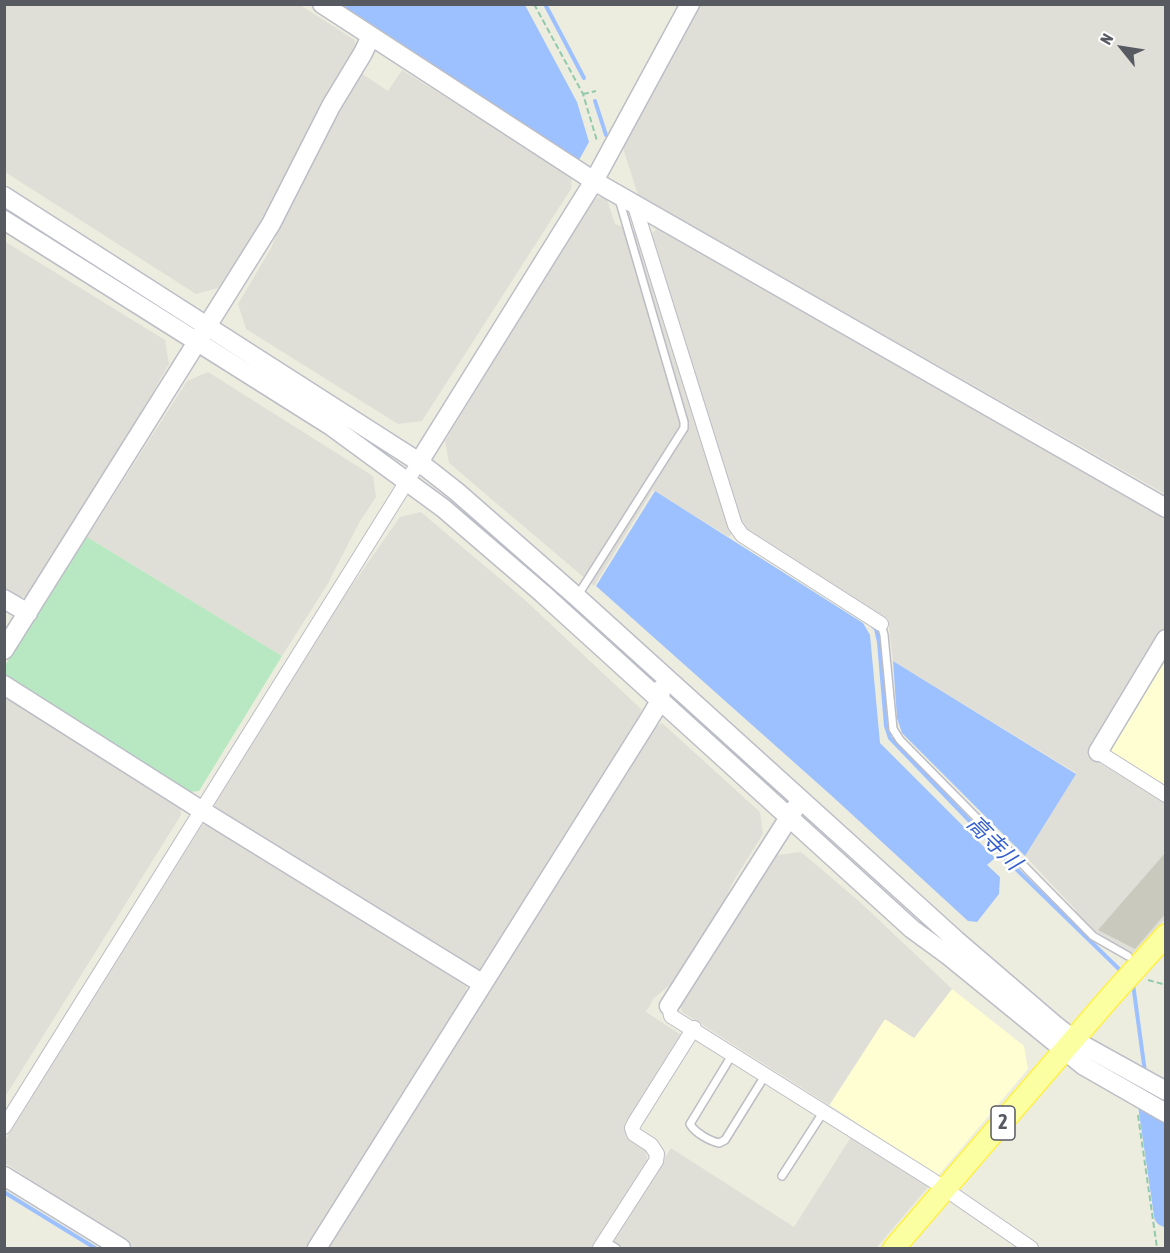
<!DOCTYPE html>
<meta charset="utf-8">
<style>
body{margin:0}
#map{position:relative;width:1170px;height:1253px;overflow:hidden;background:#ededdf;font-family:"Asap Condensed",sans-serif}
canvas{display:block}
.frame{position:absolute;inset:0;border:6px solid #585a62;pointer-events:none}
.north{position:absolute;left:1092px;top:18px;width:60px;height:60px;-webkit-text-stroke:4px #fff;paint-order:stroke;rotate:300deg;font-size:16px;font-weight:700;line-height:24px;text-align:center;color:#585a62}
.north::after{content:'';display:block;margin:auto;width:21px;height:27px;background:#585a62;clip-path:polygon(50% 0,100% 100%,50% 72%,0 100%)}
</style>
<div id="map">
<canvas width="1170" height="1253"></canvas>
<div class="frame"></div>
<div class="north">N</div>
</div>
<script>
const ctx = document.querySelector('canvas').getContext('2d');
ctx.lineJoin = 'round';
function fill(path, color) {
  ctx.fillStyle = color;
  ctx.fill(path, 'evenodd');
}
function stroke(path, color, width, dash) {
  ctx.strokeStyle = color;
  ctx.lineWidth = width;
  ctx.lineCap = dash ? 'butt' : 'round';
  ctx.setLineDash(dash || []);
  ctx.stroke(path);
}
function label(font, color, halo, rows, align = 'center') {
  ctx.font = font + ' "Asap Condensed","Noto Sans JP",sans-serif';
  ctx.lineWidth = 5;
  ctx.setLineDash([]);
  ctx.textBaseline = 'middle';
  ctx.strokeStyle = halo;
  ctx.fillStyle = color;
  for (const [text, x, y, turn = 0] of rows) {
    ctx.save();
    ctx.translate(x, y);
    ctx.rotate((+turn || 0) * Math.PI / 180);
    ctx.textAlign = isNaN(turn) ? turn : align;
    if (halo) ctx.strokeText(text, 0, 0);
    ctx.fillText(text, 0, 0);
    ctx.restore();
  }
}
fill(new Path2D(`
 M1165,653V793L1113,762L1111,742Z
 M952,989L1024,1046L1028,1069L938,1176L830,1105L885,1019L914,1038Z`), '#fffed2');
fill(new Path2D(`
 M4,5H300L355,40L356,49L276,201L218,288L196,294L5,172Z
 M698,5H1165V494L638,195L622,145Z
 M402,70L572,176L571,189L422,421L398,424L246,329L238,304L271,248L286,210L342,102L361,73L388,91Z
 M606,196L615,224L649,236L659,227L1165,515V627L1087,755L1165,803V919L1133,953L1122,949L1089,927L1074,913L1076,910L1025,856L1076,773L893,661L888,619L735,530L729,537L653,490L594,586L449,463L445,441L593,198Z
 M4,241L165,340L169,364L104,477L27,596L17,598L4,589Z
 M208,372L373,476L376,497L359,523L327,585L282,656L87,537L187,381Z
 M421,512L525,600L641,709L640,722L484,971L472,972L216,812L214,802L345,595L400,517Z
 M5,695L180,805L181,815L5,1097Z
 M662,723L760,812L763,834L733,882L720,910L676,980L654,998L646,1012L683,1036L627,1124L628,1138L645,1148L648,1162L594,1248H326L654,727Z
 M209,824L466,986L467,995L308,1248H135L5,1163L4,1142L59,1052L202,825Z
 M801,852L861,903L952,989L914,1038L885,1019L829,1105L682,1012L680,1005L777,855Z
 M851,1137L929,1186L876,1248H623L611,1241L671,1148L794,1227Z`), '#e0dfd7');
fill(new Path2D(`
 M87,537L282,656L199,791L190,792L5,675L4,667Z`), '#b8e8c2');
fill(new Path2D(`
 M342,5H525L577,102L589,142L579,160Z
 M655,491L863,623L870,635L880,743L995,858L987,865L1000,877L999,894L977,922L968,921L833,797L596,586Z
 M893,661L1076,774L1025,856L902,733L897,718Z`), '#9dc0ff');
stroke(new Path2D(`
 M545,4L584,78
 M595,101L606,135
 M872,625L876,629L879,642L886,726L890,738L1010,863L1122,972
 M1133,984L1145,1072
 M4,1192L95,1248`), '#9dc0ff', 4);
stroke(new Path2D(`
 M1147,1084L1166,1215`), '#9dc0ff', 24);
fill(new Path2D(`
 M1166,852V913L1135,949L1098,930Z`), '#cac9be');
const lane = new Path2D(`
 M578,595L684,428V422L619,199
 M881,624L884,635L893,729L900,740L1093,936L1128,956
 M732,1055L690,1124C695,1133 710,1141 719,1143L725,1140L766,1074
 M782,1176L824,1111
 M604,1241L616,1248`);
const street = new Path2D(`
 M634,203L735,525L742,535L881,624
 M1098,752L1166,795
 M669,1006L671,1016L932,1180L1031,1248
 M4,1127L419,462
 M600,1248L656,1161L657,1154L651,1145L634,1134L632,1128L635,1122L694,1028`);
const secondary = new Path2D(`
 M322,4L594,181L1166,508
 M4,196L419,462L456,491L577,597L956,940L1055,1025L1074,1040L1166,1091
 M4,220L331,426L443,508L542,593L912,929L949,956L1084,1066L1166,1113
 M419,462L594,181L690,4
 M4,599L28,613
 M4,650L271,224L331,106L363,53L371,36
 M4,685L201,810L483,984
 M1098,752L1166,639
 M669,1006L795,808
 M4,1176L121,1248
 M317,1248L648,721L660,701L661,689`);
const primary = new Path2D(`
 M894,1248L1111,996L1166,935`);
stroke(lane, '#bcbdc5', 10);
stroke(street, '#bcbdc5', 16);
stroke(secondary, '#bcbec7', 21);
stroke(primary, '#fff146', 24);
stroke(new Path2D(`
 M534,4L583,94L597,141
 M583,94L596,91
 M1148,980L1166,985
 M1138,1115L1157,1248`), '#91c9ac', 2, [6, 3]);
stroke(lane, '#fff', 7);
stroke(street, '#fff', 14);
stroke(secondary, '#fff', 18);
stroke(primary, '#fbffa2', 21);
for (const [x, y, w] of [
 [1003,1123,24]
]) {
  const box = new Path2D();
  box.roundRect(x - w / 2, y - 17, w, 34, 4.5);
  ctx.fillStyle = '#fff';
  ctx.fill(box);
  stroke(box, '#585a62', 1.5);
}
label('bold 20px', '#585a62', null, [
 ["2",1003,1123]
]);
label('italic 22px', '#3560cd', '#fff', [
 ["高寺川",994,843,45]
]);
</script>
